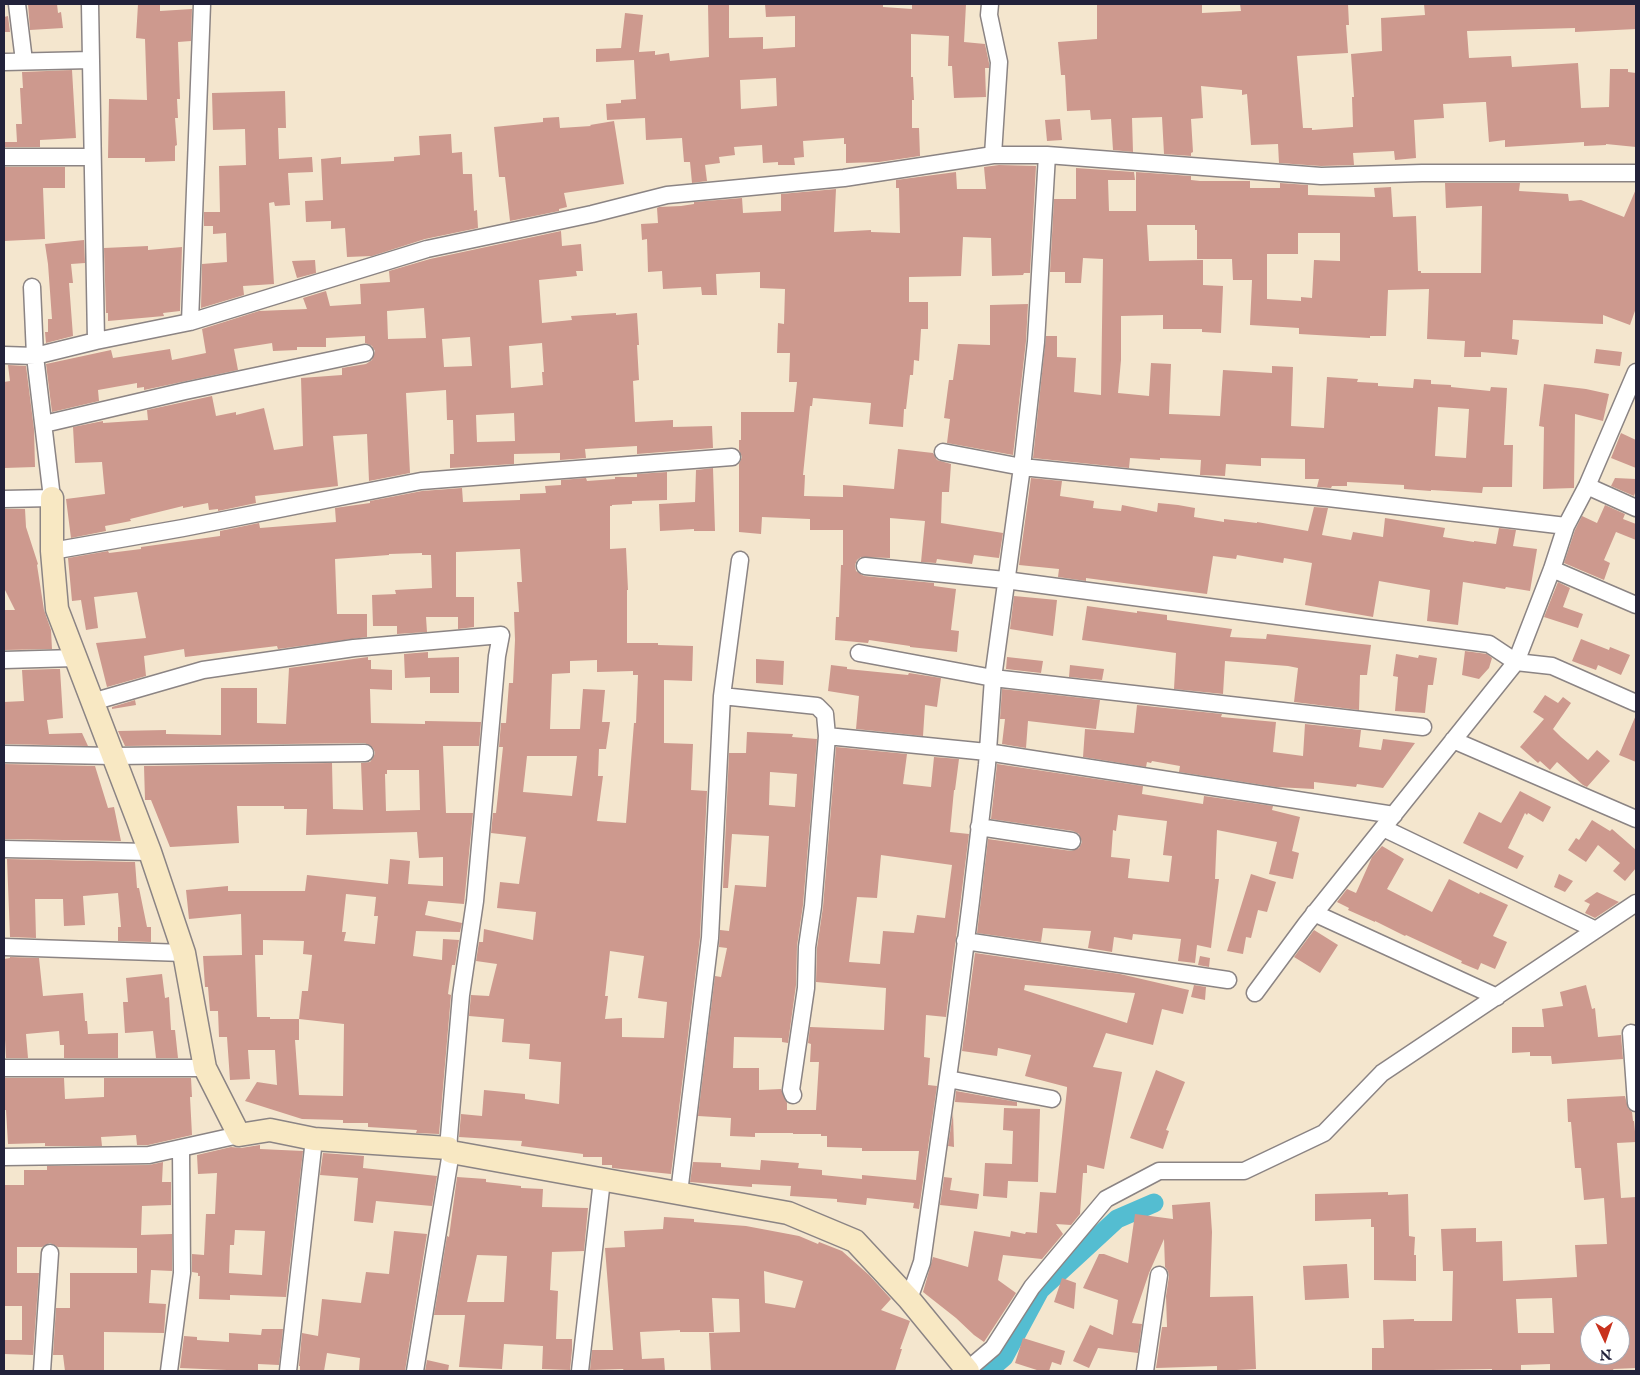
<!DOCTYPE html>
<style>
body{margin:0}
#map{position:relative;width:1640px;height:1375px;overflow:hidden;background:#f4e6ce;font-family:"IM FELL English",serif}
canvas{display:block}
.frame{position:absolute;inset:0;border:5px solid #22223b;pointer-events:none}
.north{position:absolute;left:1580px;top:1315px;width:50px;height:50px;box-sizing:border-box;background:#fff;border:1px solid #a7a7b1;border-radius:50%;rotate:177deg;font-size:14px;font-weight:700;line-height:20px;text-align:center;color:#22223b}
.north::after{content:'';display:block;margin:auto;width:18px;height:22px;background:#c8321e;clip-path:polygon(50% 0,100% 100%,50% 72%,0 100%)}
</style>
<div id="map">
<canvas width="1640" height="1375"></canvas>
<div class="frame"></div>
<div class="north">N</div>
</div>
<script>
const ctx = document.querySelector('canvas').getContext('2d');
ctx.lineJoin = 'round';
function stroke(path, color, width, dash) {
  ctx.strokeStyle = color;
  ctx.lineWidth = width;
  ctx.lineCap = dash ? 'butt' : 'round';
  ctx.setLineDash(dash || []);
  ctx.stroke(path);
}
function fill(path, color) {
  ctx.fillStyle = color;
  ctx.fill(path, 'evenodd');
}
stroke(new Path2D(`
 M988,1371L1004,1357L1040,1290L1117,1219L1154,1203`), '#54bdd1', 19);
fill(new Path2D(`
 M28,4H57L58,13L61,12L63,28L30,30Z
 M138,4H160V11L192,9L191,41L178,42L180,99H177L178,118H175L177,145L175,146V161L145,162V158H108L109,99L147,100L145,39L136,38Z
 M708,4H729V38L763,37V49L795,47V16L766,17L765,4H883V7L912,9V4H966L964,42L985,44L989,63V68H985L986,97L954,98L952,66H948L949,36L911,34V77H913L914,100H912V128H919L920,156L879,162L846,163V144H844V138L803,141L804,157L794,158L795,165H778V162L763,163L762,145L734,147L735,155L719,157L720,163L705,165L707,181L692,183L690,162H684L682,138L646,140L645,118L607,120L606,104L621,103V100L636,99L634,60L596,62V49L621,48L625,13L643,15L639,52L655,51V55L669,53L670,61L709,57ZM776,78L777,106L741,109L740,80Z
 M1097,4H1202V13L1241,11L1240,4H1348L1349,25H1346L1348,53L1297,56L1303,128H1312V130L1353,127L1352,97H1354L1351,54L1382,51L1381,18L1425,15L1424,4H1636V29L1575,32V28L1467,31L1469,58L1511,56L1512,67L1578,63L1581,108L1609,107L1610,69H1628V72L1636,73V147L1606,144V145L1584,146V142L1505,147V140L1489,142L1486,102H1484L1443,104L1444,118L1414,120L1416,158L1395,160L1394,151L1353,153L1354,165L1321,166L1279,163L1278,144L1251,145L1247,94L1242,95V90L1201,86L1203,118L1191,119L1193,152L1191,153V156L1164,154L1162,117L1132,118L1133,152L1113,150L1111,119L1091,120L1090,110L1067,111L1065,75H1061L1058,42L1097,39Z
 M8,16L10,32H4V17Z
 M72,70L76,138L40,140V147H4V142H17L16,124H22L20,88H23L22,72Z
 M285,91L286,128H278L279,159L312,157L313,172L288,173L290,205L275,206L274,202L269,203L274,284L243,286L244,295L201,308L202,264L227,262L226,233L213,234V226H204V212H220L219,166L246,165L245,129L213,130L212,93Z
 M559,117L560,128L591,126L590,125L614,121L624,184L564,193L567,207L559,209V211L510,221L505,177H499L494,127L543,122V118Z
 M1060,119L1062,140L1047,141L1045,120Z
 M451,134L452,153L462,152L463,174H472L474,211L477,210L478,228L425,239L372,256L347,257L345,228L331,229V221L306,222L305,201L323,200L321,159L341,157V164L394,161V157L420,155L419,136Z
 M999,165L1036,166L1030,273H1024L1023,275L992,276L991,238L963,237L961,276L909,277V302H928V329H921L919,361L914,360L913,375H910L906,409H904L903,427L869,424L871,403L813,398L812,406H810L803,475H805L804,496L843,497V485L894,489L898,449L933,453L937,460L951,464L949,492H942L941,523L1003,533L999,558L974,555L972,564L937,559L936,563L921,562L925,521L890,518V558L861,557L857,560L855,565L856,571L864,576L934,583V586L956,589L951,630L959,631L957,652L910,647V646L869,640L868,643L835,640L836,617H839L841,565H843V530H810V519L762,517L761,534L739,532V464L742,457L739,450V440H741V412H794L797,382H789L790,353H777L778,323L784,324L785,289L760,288V272L716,274L717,295H702L701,287L663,289L662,271L648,272L647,239L642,240L641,224L658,223L657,208L659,207L681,206L694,204V202L742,198L743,213L781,211V194L836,189L834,232L871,230V232L900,233L899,188H896V180L956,172L957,189H986L984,167Z
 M4,167H65V188H43L45,239L4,241Z
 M1076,168L1134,172L1135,180H1108L1109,211H1136V172L1191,176V180L1200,181H1250V188H1280V183L1308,185V195L1375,197L1374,188L1391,187L1393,217L1416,216L1418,271H1421V273H1481L1482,206L1446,208L1445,183H1520L1519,191L1568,194L1569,201L1581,200L1624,217L1636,189V308L1630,325L1603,315V324L1513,320L1512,339L1519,340L1517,355L1481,352V357H1464L1465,341L1427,339L1429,289L1388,290L1386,336H1370V338L1299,334V328L1250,325L1252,280H1233L1232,259H1197V230H1195V225H1147L1149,261L1203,260V285L1223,286L1221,333L1202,332V329H1163V315L1121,316V360L1118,393L1149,396L1151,363L1171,364L1169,414L1220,416L1223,370L1272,373V366L1293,367L1291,426L1324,428L1327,377L1358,379L1357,382L1378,383V386L1413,388L1414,379L1431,380V384L1451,385V387L1490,391L1491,387L1507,388L1504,445H1513L1512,487H1483L1482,493L1431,490V491L1404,489V485L1347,482V486H1332L1331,488L1317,487L1319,479H1305V459L1261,458V466L1226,464L1225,476L1200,475L1201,460L1160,458V460L1130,458L1129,468L1033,458L1046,336H1057V357L1076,358L1074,392L1101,395L1103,259L1083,258L1081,283H1065V272H1050L1054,199H1076ZM1298,233H1340V261L1314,260L1312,298L1301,297V301L1267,299V254H1298ZM1438,407L1469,409L1466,458L1435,456Z
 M561,231L562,246L581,244L583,271H576L577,276L539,280L542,323L572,320L571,316L616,313V315L637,313L639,345H637L639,380L633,381L635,422L673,420V427L712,426L713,448L637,454V446L585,449L586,458L560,460V453L514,454V464L450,468V454H454L453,420H447L446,390L406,393L410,473L369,481L367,434L333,436L338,486L255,496L256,503L218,511V509L209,510L208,503L183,508V506L130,519L131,521L105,526L106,531L71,538L66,499L105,494L102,462L75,463L73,427L103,421V423L148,420L147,410L212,396L216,416L236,412V415L264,408L274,450L303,446L301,378L342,375V368L366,364L372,360L375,351L372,346L365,343V336L326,338V347H297V350L273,351L272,343L234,349L238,370L144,390V387L137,388V383L98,390L99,401L52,412L46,364L111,350L113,358L170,349L172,360L206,353L202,329L259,311L307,309L303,298L326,291L330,306L361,304L360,284L390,282L389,271L430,259ZM424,308L426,338L388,339L387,311ZM470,337L472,366L444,367L442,339ZM542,343L544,372H542L543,385L511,388L509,346ZM514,413L515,441L477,442L476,415Z
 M84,240L85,263L71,264L73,283H69L73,336L46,343L45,332H48V319H52L48,264L45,244Z
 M148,246V250L182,247L180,311L163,313L164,316L108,321V313H106L104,248Z
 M315,260L316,273L297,278L292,261Z
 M1028,304L1026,341L1013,455L947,443L950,419L944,418L949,380H953L958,344L990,345V305Z
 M1596,349L1622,352L1620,366L1594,363Z
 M8,365L26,366L34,429L35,467L4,468V382L10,381Z
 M1544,384L1586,389L1609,394L1603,421L1575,414L1574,488L1543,489L1544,427L1539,426Z
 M1621,433L1636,440V468L1611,458Z
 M713,468L715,531H694V529L660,531L659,504L695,502L696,470Z
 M667,472V500L632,501V504L612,505V506H610V549L626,548L628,590H627V643H658V645L693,646L692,681L664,680V743L693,744L691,790L707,791L700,937L671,1174L612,1168V1165H602V1157H583V1154L521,1146L522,1141L459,1137L461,1114L482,1116L484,1090L525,1094V1099L559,1104L561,1062L529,1059L530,1044L502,1042L504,1019L469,1016L471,995L489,996L497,964L476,961L479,942H483L484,929L533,940L536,912L497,908L500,882L519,884L526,837L491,833L493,813H496L503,747H499L501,723H506L509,683H513L515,640L514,612H519L517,582H522L520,549L456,552V597H474V627L458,629V617H426L427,632L397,634V626H373L372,595L396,594L395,590L432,588L431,555H422V553L389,554V555L335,559L337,614H367V637L278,649L277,646L185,657L184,649L144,656L146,676L107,687L96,643L146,638L137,592L94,597L98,628L86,630L81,600L72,601L68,558L108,551L109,553L141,549V547L220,536V531L259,523L260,528L336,522L335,508L370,503V501L422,491L462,488L463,502L520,500V494L546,493L545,486L561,485V480L586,478L587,481L615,479V477H637V474ZM597,660V672L633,671V675H638L636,723H634L626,823L597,821L603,776H598L599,749H606L610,722H602L605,690L583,689L580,729H550L552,674L570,673V661ZM527,756H577L572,796L523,792ZM610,951L644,956L638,998L667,1002L664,1038L622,1037V1018L605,1019L608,996H605Z
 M1031,478L1062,481L1060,496L1094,501L1093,508L1121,511L1122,505L1157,512L1158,503L1178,505L1195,508L1194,517L1224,522V519L1257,523V522L1308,531L1314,507L1328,508L1322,535L1351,540L1353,532L1383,537L1385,518L1445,528L1443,537L1474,542V541L1496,544L1499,528L1516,530L1513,546L1537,549L1530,591L1506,587L1505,589L1463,582L1458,625L1427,621L1430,590L1379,581L1373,617L1305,605L1312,563L1284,558L1283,563L1237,555L1236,559L1213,556L1207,594L1086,578V581L1058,577L1059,569L1019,565Z
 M1615,478L1636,479V490L1634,496L1611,486Z
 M1605,505L1625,514L1623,519L1636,524V540L1616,532L1604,560L1610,563L1604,580L1564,563L1575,530L1582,516L1597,523Z
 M4,509H25L26,527L38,564L37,565L44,610L51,630L52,649L4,650V610H15L4,588Z
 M1558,582L1570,588L1563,607L1583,614L1578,628L1544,617Z
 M1014,596L1057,600L1053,636L1010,629Z
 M1087,606L1137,613V611L1167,615V620L1232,629L1230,637L1266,639L1267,634L1371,645L1367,675H1360L1359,710L1294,702L1298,668L1288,666L1225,661L1223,694L1174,689L1176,653L1082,640Z
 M1581,639L1609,650L1610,647L1630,655L1621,675L1598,665L1596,670L1572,661Z
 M1465,651L1487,654L1492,658L1489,668L1479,679L1462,675Z
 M428,652V658L459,657V693H430V677L405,678L404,654Z
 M1396,654L1418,658L1419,655L1437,658L1433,685H1428L1425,713L1395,711L1398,677L1393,676Z
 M368,657V660H371V669L392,670V690L370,689L371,723L425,724V721L481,722L479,746H443L446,813H473L464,904L428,901L425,915L462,923L460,932L416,931L413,956L442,960L443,939L459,940L455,965H452L448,994L451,995L439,1134L416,1133L417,1130L368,1127V1123H343V1120L302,1119L245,1101L257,1082L277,1085L275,1050H248L250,1079L230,1080L227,1037H219L218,1011H210L208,987H205L203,956L242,955L241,914L189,919L186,890L228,886V891H305L307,875L388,884L390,859L410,861L408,884L443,886V857L419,858L417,832L306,835L307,809H284V806H237L239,843L170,847L151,800H145L144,766L332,763L333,809L363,810L361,763L370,762L373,758L375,753L373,748L365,743L125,746L118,731L166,730V734L221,735V688H257V723L286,724L289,668ZM387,770H419L420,810L386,811L385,774H387ZM346,894L376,897L374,916H378L375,944L344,941L346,932H342ZM263,940L304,941L303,954L312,955L308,991H302L299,1019H270V1017H257L255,955H263ZM299,1019L344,1024L343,1096L299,1095L295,1040H299Z
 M1007,657L1043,661L1041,673L1006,669Z
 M756,659L784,661L783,685L756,683Z
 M831,665L847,667V669L908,675L909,673L941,678L937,707L925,705L923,736L856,729L859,696L828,691Z
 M1070,665L1104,669L1102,680L1069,677Z
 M54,669H60L63,718L47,720L49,734L82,733L88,746L4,744V702L24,701L22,670Z
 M1002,689L1100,700L1096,729L1028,721L1026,748L1002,744L1005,719H1000Z
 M1545,695L1558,703L1563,697L1571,703L1553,729L1561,737L1588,760L1597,750L1610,761L1587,787L1583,785L1557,762L1550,770L1540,761L1538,763L1520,747L1544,719L1533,712Z
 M135,700L136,705L112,709V707Z
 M1137,705L1222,714L1221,717L1276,722L1273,752L1303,756L1305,724L1361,730L1359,747L1381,750L1383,739L1415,743L1383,788L1357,784L1356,787L1314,782V789L1276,787L1179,772L1180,766L1152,761L1151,763L1147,762L1146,767L1083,757L1085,729L1134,733Z
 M1636,715V762L1619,755Z
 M747,732L793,734L792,737L817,739L803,905L797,946L796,985L788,1043L782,1042V1038L734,1037L733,1068H759V1090L781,1089L787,1103V1110H816L819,1062H810L811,1044L808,1043L810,1027L884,1030L886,988L816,982L817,948L823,907L836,747L907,754L903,784L931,787L934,757L959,759L955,790H954L950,832L969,834L946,1017L926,1015L924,1057L930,1058L928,1085L937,1086L919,1209L913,1208L914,1203L867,1198L866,1205L837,1202V1199L790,1196L791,1186L752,1184V1187L690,1182L693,1162L721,1163V1167L760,1170L761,1160L799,1163L798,1168L822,1170V1175L862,1179V1175L916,1180L919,1151H862V1148L827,1147V1136H821V1134H793V1133H755V1137L730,1136L731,1118L698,1116L715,976L721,977L727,948L719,947L720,930L729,931L735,885L766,887L769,836L732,834L728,888H723L729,753H746ZM770,772L797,774L795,807L769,805ZM881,855L952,865L945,918L917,915L914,933L883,931L880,964L849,962L857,897L877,898Z
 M4,764L95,766L108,808L114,807L121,841L4,839Z
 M997,764L1143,786L1142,794L1203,804L1204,796L1273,806L1272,810L1300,817L1292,851L1299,853L1293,879L1269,874L1277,842L1217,830L1215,879H1219L1211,948L1197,945L1195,963L1178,961L1181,939L1133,934L1132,940L1114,937L1112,952L1088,948L1091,931L1043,928L1041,942L977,933L988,839L1071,851L1079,848L1082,842L1079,834L1073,831L991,819ZM1118,815L1167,821L1163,855L1172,856L1169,882L1128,878L1130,859L1111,857L1113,830L1116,831Z
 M1520,791L1551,807L1543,822L1528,813L1527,815L1525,813L1508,848L1524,856L1517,869L1463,843L1479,812L1501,823Z
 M1592,820L1610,831L1612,829L1636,850V868L1625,881L1613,871L1620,863L1598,845L1586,862L1568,850L1576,838L1579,840Z
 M1382,846L1404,859L1387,889L1432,912L1449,879L1479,894L1480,892L1508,905L1493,936L1507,942L1495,969L1481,963L1478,970L1461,963L1462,961L1406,935L1405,936L1375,921V922L1348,910L1349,908L1337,902L1347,889L1356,893L1372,857Z
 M7,859L135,862L137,888H139L147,927H151V942L118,941V927H121L118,893L83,896L85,925L64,926L63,899H35L36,938L10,937Z
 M1251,874L1276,882L1267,912L1258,910L1251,938L1246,937L1243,954L1227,951Z
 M1559,874L1573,881L1565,892L1554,887Z
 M1597,892L1619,902L1595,918L1585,913L1590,904L1584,901Z
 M1314,930L1338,945L1320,973L1294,957Z
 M975,953L1120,974L1189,990L1183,1014L1162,1009L1153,1045L1106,1033L1093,1067L1122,1072L1104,1169L1087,1165V1173H1083L1080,1214L1071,1225L1056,1224L1063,1234L1042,1259L1003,1255L998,1280L1016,1293L984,1342L974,1335L956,1318L923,1292L933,1257L968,1267L974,1231L1010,1237L1011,1231L1025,1234L1026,1232L1037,1233L1040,1192L1056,1193L1067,1089V1087L1025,1076L1031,1055L998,1048L997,1056L962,1051ZM1025,985L1135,993L1127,1023L1024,990Z
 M1200,956L1210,958L1209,967L1198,965Z
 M10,957L39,958L43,996L83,993L85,1021H87L88,1034L118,1033V1058H64V1045H60L59,1031L26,1034L28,1058H6L4,1021V959L10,958Z
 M162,974L165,998L169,997L171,1030H175L178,1058H156L153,1031L125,1033L123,1002H128L126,978Z
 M1194,985L1206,987L1205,1000L1191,997Z
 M1586,985L1592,1009L1595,1008L1598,1037L1621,1035L1623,1059L1552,1064L1551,1056H1530V1052L1512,1053V1027H1544L1542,1009L1563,1006L1560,992Z
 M1156,1070L1185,1082L1166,1130L1169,1131L1163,1149L1130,1138Z
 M4,1078H64L65,1099L104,1097V1078H191L192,1097H190L192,1135L148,1145H137L136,1135L101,1137L102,1146H45V1143L8,1144L6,1110H4Z
 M956,1091L1017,1102V1106L955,1102Z
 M1625,1096L1628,1108L1632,1112L1633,1121H1634L1636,1142L1617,1143L1621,1198L1636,1197V1368L1613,1369L1614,1371H1550V1364L1521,1365V1371H1492V1369L1372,1371V1348H1384L1383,1320L1414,1319V1321H1452L1453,1271H1443L1441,1229L1476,1228V1242L1502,1241L1503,1281L1577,1277L1575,1245L1607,1244L1604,1198L1584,1200L1581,1168H1575L1571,1122H1568L1567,1099ZM1552,1298L1554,1333H1518L1516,1299ZM1590,1325H1620V1355H1590Z
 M1004,1108L1040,1109L1038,1182L1008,1181L1007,1198L983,1196L985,1163L1012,1164L1013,1131L1003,1130Z
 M953,1113L954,1147L948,1146Z
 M260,1145V1149L303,1151L286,1297L230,1295V1300L199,1299L200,1276H198V1273L192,1272V1254L204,1255L206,1214H215L217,1173L198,1174L197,1155L231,1147L241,1148ZM235,1230L265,1231L262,1275L229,1273L230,1245H234Z
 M323,1153L364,1156L363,1168L437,1176L432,1206L376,1201L373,1223L354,1221L358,1178L320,1175Z
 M163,1162L162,1182H171V1205L142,1206L141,1235L172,1234V1271L151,1270L149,1303L166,1304L164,1333L104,1332V1371H65L63,1355H53L56,1308H70V1273H137V1248L58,1247L50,1243L42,1247H17V1273H39L33,1355L4,1354V1340H22V1306H4V1185H24V1170H47V1166L149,1165Z
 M457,1177L486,1179V1182L521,1186V1188L543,1189L542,1207L588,1208L584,1251L552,1252L550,1290L558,1291L556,1339H572V1350L570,1370L542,1369L543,1346L504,1344L502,1369L459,1367L465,1315H434L447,1236L449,1237ZM477,1255L507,1256L504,1302H467Z
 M944,1177L952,1178L950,1190L979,1194L977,1209L940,1205Z
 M1388,1192V1195L1408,1194L1409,1236L1415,1237L1414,1255H1416V1281L1374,1280V1227H1371V1219L1315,1221V1194Z
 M1210,1202L1212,1232L1210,1297L1253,1296L1256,1369L1217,1371V1366L1156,1368L1162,1327H1167L1166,1296L1169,1276L1168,1271L1165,1267L1164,1239L1149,1273L1132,1323L1142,1324L1138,1353L1098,1348L1089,1368L1073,1361L1090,1325L1113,1335L1118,1300L1083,1288L1099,1254H1104L1128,1263L1135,1214L1173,1219L1172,1205Z
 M664,1217L694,1219V1222L746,1226L799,1236L818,1244L819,1242L842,1251L869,1275L891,1299L881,1310L910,1321L900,1349H902L895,1371H711L709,1333L740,1332L739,1299L712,1298L714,1332H680V1330L640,1332L642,1359L664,1358L665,1371H624L623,1369L590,1370L592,1350H613L605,1248L625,1247L624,1231L663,1229ZM764,1271L803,1281L795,1308L765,1303Z
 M394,1231L427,1234L405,1371H359L360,1358L327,1353L324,1371H300V1366H299L302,1333L318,1336L322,1299L361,1303L366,1272L389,1274Z
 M1347,1264L1349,1298L1305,1300L1303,1266Z
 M1062,1278L1076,1283L1074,1309L1054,1302Z
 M262,1329H283L279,1365L258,1364V1371H227V1370L180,1368L184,1336L197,1337V1340L229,1342V1333L261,1335Z
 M1023,1338L1065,1351L1061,1365L1052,1362L1049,1371H1040L1015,1363Z
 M427,1360L449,1365L448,1371H425Z`), '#cd998e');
const street = new Path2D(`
 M17,4L24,61
 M90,4L96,341
 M990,4L989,15L999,62L993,155
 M4,62L91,60
 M4,157H92
 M190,322L202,4
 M4,355L35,356L96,341L190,322L427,249L592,214L667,195L844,178L993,155H1047L1321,176L1422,173H1636
 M44,424L185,391L365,353
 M943,452L1022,467L1328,498L1566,526
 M1587,486L1636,508
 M4,499L52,498L35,356L32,287
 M52,551L183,528L421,481L732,457
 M865,566L1005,580L1489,644L1516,662L1552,666L1636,703
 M1552,569L1636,605
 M859,653L993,678L1423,727
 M4,660L76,658
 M722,696L817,706L825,714L827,736L813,906L807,947L806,988L791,1090L793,1095
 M92,702L203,670L354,648L501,635L497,656L475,901L461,995L448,1148
 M827,736L987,752L1394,815
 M1453,740L1636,819
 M4,754L114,756L365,753
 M979,827L1072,841
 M1383,828L1596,930
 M4,849L150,852
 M1314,913L1497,997
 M965,941L1228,980
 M4,947L184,953
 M1255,993L1306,924L1516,662L1552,569L1566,526L1587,486L1636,372
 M1631,1033L1636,1103
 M4,1068H205
 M948,1079L1052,1099
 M4,1157L149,1155L239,1135
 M679,1193L710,938L722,696L740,560
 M909,1299L922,1262L954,1035L971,901L987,765L993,678L1022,467L1036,342L1047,155
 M42,1371L50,1253
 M169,1371L182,1273L181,1149
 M288,1371L314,1139
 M415,1371L451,1152
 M580,1371L602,1180
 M966,1371L993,1348L1032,1287L1106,1199L1159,1171H1244L1324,1133L1382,1073L1636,903
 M1145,1371L1159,1275`);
const secondary = new Path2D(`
 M52,498V551L57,609L150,852L184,953L205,1068L239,1135L270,1130L314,1139L448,1148L451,1152L788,1213L855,1241L909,1299L968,1371`);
stroke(street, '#8b8484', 19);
stroke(secondary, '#8b8484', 25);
stroke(street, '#fff', 16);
stroke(secondary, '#f8e8c3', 22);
</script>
